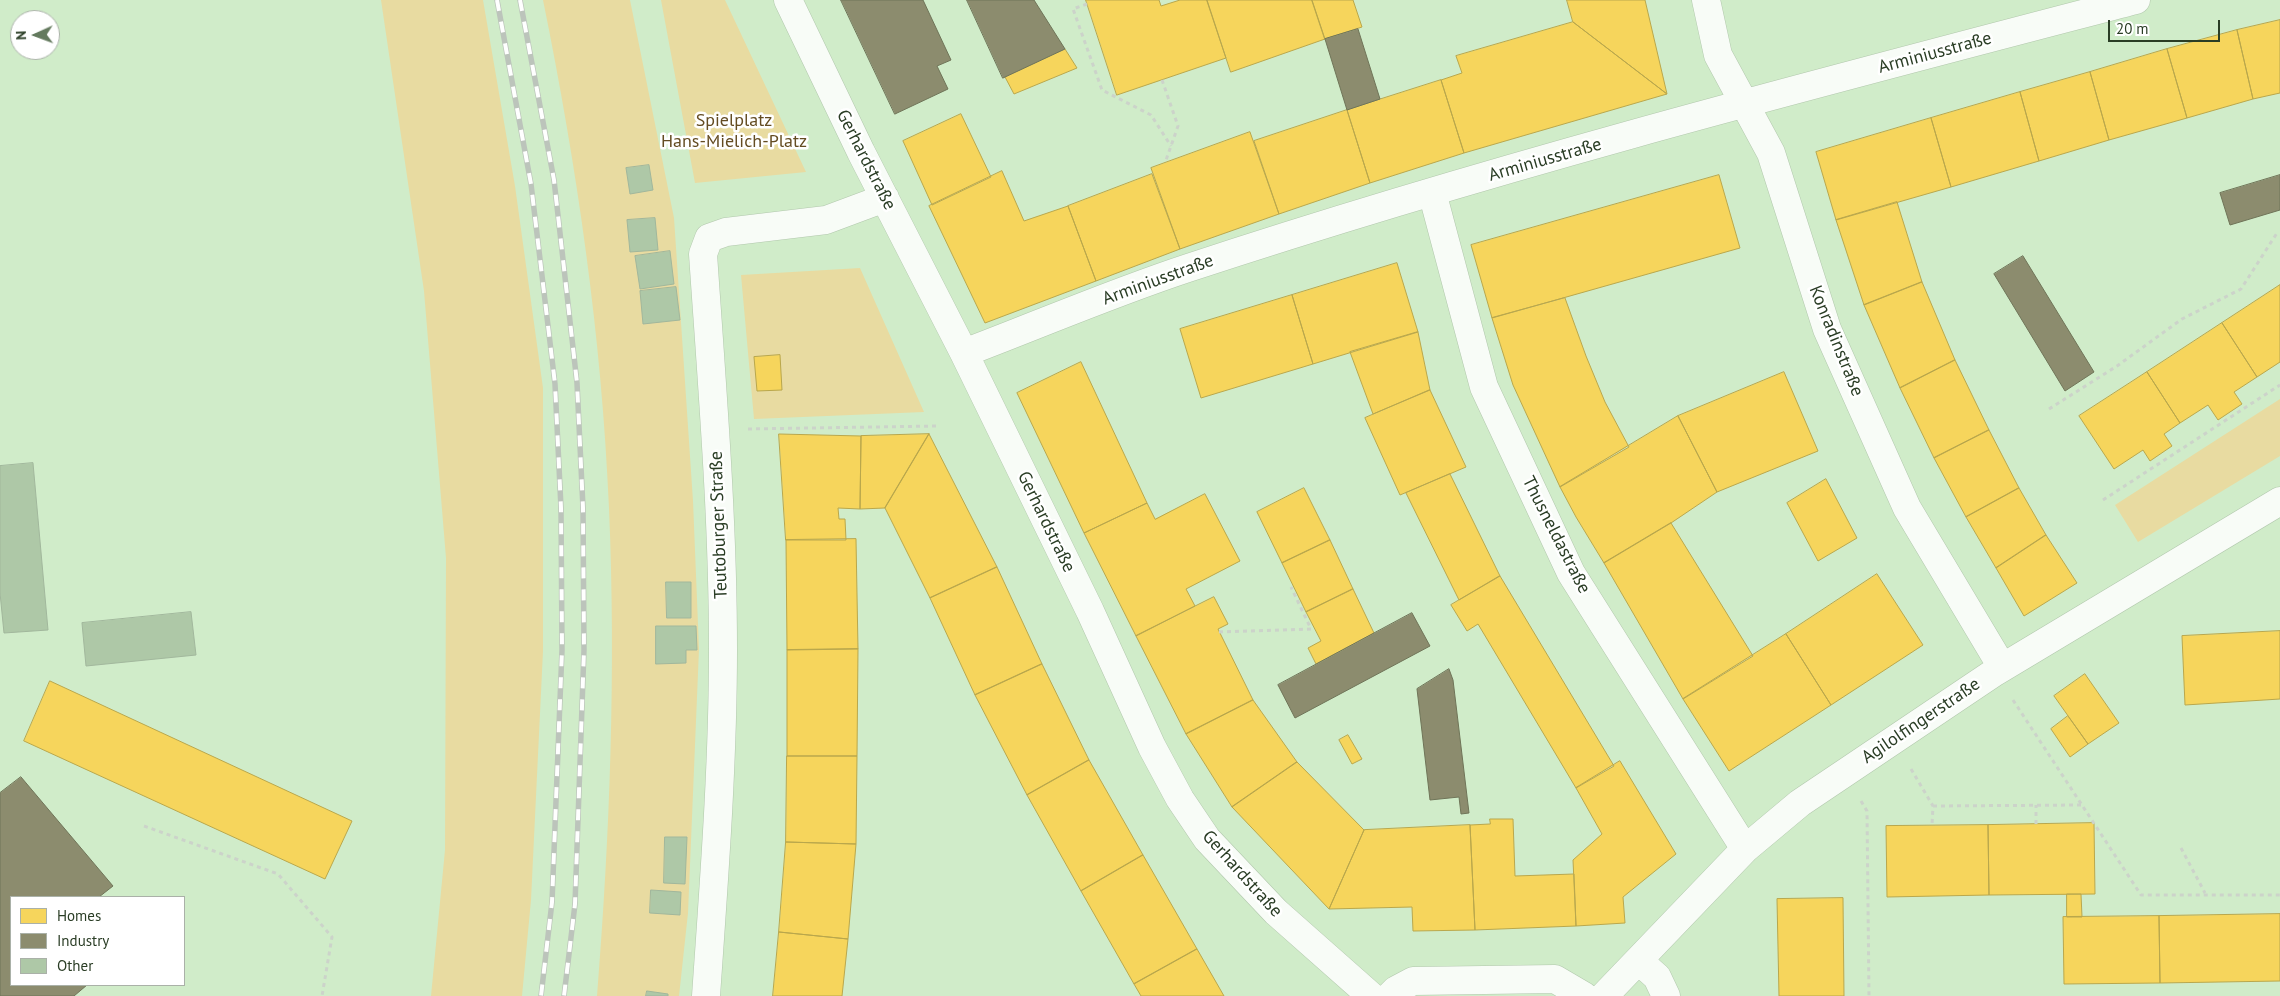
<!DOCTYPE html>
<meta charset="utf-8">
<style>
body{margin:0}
#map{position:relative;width:2280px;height:996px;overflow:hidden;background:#d0ecc9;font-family:"PT Sans",sans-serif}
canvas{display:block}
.legend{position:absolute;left:10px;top:896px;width:175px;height:90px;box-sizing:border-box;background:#fff;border:1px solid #aab1a8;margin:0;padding:6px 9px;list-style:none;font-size:15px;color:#2a3d25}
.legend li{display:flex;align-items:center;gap:10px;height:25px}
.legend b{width:25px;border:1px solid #aab1a8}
.north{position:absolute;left:10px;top:10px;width:50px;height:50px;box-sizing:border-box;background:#fff;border:1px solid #aab1a8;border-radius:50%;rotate:268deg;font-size:14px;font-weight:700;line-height:20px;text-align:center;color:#2a3d25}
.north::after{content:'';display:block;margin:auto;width:18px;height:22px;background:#647a5e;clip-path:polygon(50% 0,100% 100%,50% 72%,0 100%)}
.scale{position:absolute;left:2108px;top:20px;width:112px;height:22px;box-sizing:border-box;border:2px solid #2a3d25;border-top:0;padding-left:6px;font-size:15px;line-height:18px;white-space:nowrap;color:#2a3d25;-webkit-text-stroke:4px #fff;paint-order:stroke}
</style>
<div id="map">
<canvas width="2280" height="996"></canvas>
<ul class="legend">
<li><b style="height:14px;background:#f6d55c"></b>Homes</li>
<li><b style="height:14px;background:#8c8c6e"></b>Industry</li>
<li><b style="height:14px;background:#aec8a7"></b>Other</li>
</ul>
<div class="north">N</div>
<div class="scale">20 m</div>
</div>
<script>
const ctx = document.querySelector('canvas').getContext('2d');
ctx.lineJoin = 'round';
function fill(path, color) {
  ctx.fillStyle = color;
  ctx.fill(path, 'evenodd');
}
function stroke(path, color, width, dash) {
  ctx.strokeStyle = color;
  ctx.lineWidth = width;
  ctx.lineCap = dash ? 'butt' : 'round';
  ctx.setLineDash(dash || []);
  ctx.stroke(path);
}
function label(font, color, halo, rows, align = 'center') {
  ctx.font = font + ' "PT Sans",sans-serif';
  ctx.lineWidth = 5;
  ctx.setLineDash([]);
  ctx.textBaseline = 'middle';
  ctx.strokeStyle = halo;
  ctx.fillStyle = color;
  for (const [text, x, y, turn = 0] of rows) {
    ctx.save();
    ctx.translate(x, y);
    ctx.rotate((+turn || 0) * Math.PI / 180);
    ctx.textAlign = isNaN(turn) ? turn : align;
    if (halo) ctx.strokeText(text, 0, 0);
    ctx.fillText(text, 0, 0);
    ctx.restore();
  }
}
fill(new Path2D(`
 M381,0H483L515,186L543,388V651L531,900L522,996H431L445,850L446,558L424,291Z
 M543,0H630L674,218L693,501L699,649L688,913L679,996H597C610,834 616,671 609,508C602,338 577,167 543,0Z
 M661,0H725L806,172L695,183Z
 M860,268L924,412L754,419L741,275Z
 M2280,399V456L2138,542L2115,505Z`), '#e8dba1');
const homes = new Path2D(`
 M1086,0H1159L1161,6L1180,0H1207L1226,58L1117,95Z
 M1207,0H1312L1325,39L1231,72Z
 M1312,0H1353L1362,27L1325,39Z
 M1567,0H1645L1667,94L1573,22Z
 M2280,20V93L2253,99L2237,30Z
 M1573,22L1667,94L1464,153L1441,80L1462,73L1456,56Z
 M2237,30L2253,99L2187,118L2167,49Z
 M1065,49L1077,68L1014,94L1005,77Z
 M2167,49L2187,118L2109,140L2090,72Z
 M2090,72L2109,140L2039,161L2020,92Z
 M1441,80L1464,153L1370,183L1347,110Z
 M2020,92L2039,161L1951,187L1931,118Z
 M1347,110L1370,183L1279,214L1254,141Z
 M961,114L991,177L932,205L903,141Z
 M1931,118L1951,187L1836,220L1816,152Z
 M1250,132L1279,214L1180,249L1151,168Z
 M1002,171L1024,221L1068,206L1096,281L985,323L929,206Z
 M1152,174L1180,249L1096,281L1068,206Z
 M1719,175L1740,248L1492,318L1471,245Z
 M1897,202L1922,282L1864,305L1836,220Z
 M1397,263L1418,332L1313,364L1292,295Z
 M1922,282L1955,360L1900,388L1864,305Z
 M2280,285V362L2257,377L2222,323Z
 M1292,295L1313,364L1201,398L1180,329Z
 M1565,298L1586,356L1605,402L1629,447L1560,487L1513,385L1492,318Z
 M2222,323L2257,377L2234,392L2242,404L2218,420L2208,405L2180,423L2147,372Z
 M1418,332L1430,390L1373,414L1350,352Z
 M780,355L782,390L757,391L754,357Z
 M1955,360L1989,430L1934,458L1900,388Z
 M1081,362L1147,503L1084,533L1017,393Z
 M1784,372L1818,451L1717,492L1678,416Z
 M2147,372L2180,423L2164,434L2172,446L2150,461L2143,450L2114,469L2079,416Z
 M1430,390L1466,467L1400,495L1365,418Z
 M1678,416L1717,492L1671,523L1604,563L1576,517L1560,487Z
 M1989,430L2019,488L1966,517L1934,458Z
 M779,434L861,436L860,509L838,508L839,519H845L846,540H786Z
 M929,434L885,508L860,509L861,436Z
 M929,434L997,567L930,598L885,508Z
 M1450,474L1500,576L1459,600L1406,493Z
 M1826,479L1857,538L1818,561L1787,503Z
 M1304,488L1330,540L1282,563L1257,512Z
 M2019,488L2046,535L1996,568L1966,517Z
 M1205,494L1240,561L1186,589L1195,606L1136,636L1084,533L1147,503L1155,519Z
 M1671,523L1753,656L1683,699L1604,563Z
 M2046,535L2077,583L2024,616L1996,568Z
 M856,539L858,649L787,650L786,540Z
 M1330,540L1353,589L1306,612L1282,563Z
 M997,567L1042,664L975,695L930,598Z
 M1877,574L1923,645L1831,705L1786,634Z
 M1500,576L1614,766L1576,788L1478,624L1467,631L1451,605Z
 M1353,589L1374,633L1316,664L1308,648L1321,641L1306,612Z
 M1214,597L1228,624L1218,629L1253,700L1186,734L1136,636Z
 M2280,631V699L2185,705L2182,636Z
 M1786,634L1831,705L1729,771L1683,699Z
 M858,649L857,756H787V650Z
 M1042,664L1089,760L1027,795L975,695Z
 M2085,674L2119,723L2088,744L2054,696Z
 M50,681L352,821L325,879L24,741Z
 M1253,700L1297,762L1232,807L1186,734Z
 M2068,716L2088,744L2070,757L2051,729Z
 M1348,735L1362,759L1352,764L1339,740Z
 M787,756H857L856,844L786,842Z
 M1089,760L1143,855L1081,891L1027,795Z
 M1620,761L1676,854L1623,897L1625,923L1576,926L1573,860L1602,834L1576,788Z
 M1297,762L1364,830L1329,909L1232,807Z
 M1490,819H1513L1515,876L1574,874L1576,926L1475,930L1470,825L1490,824Z
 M2094,823L2095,894L1989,895L1988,825Z
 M1470,825L1475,930L1413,931L1412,907L1329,909L1364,830Z
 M1988,825L1989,895L1887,897L1886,826Z
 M786,842L856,844L848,939L779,932Z
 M1143,855L1197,949L1134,984L1081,891Z
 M2067,894H2081L2082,917H2067Z
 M1843,898L1844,996H1779L1777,899Z
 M2280,914V981L2160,983L2159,916Z
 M2159,916L2160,983L2064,984L2063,917Z
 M779,932L848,939L842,996H773Z
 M1197,949L1224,996H1141L1134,984Z`);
fill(homes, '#f6d55c');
stroke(homes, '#b9a74c', 1);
const industry = new Path2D(`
 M841,0H923L951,60L937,66L948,89L895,114Z
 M967,0H1034L1065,49L1003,78Z
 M1358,29L1380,99L1347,110L1325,39Z
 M2280,175V210L2230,225L2220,193Z
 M2023,256L2094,372L2065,391L1994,274Z
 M1412,613L1430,646L1295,718L1278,685Z
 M1449,669L1453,680L1469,813L1461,814L1459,797L1430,800L1417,689Z
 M21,777L113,886L99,897H11V985H87L74,996H0V793Z`);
fill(industry, '#8c8c6e');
stroke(industry, '#6f7458', 1);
const building = new Path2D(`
 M649,165L653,190L630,194L626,168Z
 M655,218L658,250L630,252L627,220Z
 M670,251L674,284L640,289L635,256Z
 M676,287L680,320L643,324L640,291Z
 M33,463L48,630L4,633L0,593V466Z
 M666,582H691V618H667Z
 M191,612L196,655L86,666L82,623Z
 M656,626H696L697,650H686V663L656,664Z
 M665,837H687L685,884L664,883Z
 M651,890L681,892L680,915L650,913Z
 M647,991L668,994V996H646Z`);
fill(building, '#aec8a7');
stroke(building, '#a1b79c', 1);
const minor = new Path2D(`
 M788,0L861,152L964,353L1090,611L1152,747L1180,799L1207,839L1276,912L1371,996
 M1706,0L1718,55L1771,153L1827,329L1907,508L2002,667
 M1432,192L1484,387L1571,573L1745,849
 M964,353C1038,325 1112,293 1188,268C1500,165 1819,83 2136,0
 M1639,961L1657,977L1666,996
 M706,996C714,881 723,765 723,649C723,517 712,386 703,254L709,238L726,232L826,220L885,198
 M1390,996L1396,990L1413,981L1555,979L1584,996
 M1604,996L1745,849L1800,803L1995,672L2280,501`);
stroke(minor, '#b1c7ac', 29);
stroke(new Path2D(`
 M1087,4L1073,9L1102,90L1151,115L1171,146
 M1162,80L1178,126L1165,163
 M2049,409L2117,366L2182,319L2241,289L2277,233
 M748,429L936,426
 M2103,500L2280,385
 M1219,632L1311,629L1291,587
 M2013,700L2141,895H2280
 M1911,769L1933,806L1932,825
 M1861,801L1867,811L1869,996
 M1933,806L2082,805
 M2036,824V805
 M144,826L278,874L332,937L322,996
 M2181,848L2205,893`), '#ccd3ca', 3, [4, 4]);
stroke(minor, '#f8fcf7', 28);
const rail = new Path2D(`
 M497,0L531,184L555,384L561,508L562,650L552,902L541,996
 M520,0L554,180L577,383L583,508L584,650L575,904L564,996`);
stroke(rail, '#bcc4bb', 5.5);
stroke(rail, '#fff', 4, [11]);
label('18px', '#2a3d25', '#fff', [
 ["Arminiusstraße",1935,53,-15],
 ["Gerhardstraße",866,160,63],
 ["Arminiusstraße",1545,160,-16],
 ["Arminiusstraße",1158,280,-20],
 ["Konradinstraße",1836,341,68],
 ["Gerhardstraße",1046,522,64],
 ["Teutoburger Straße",719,525,-92],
 ["Thusneldastraße",1556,535,63],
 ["Agilolfingerstraße",1921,721,-34],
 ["Gerhardstraße",1242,874,48]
]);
label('18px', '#644c22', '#fff', [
 ["Spielplatz",734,121],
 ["Hans-Mielich-Platz",734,142]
]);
</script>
